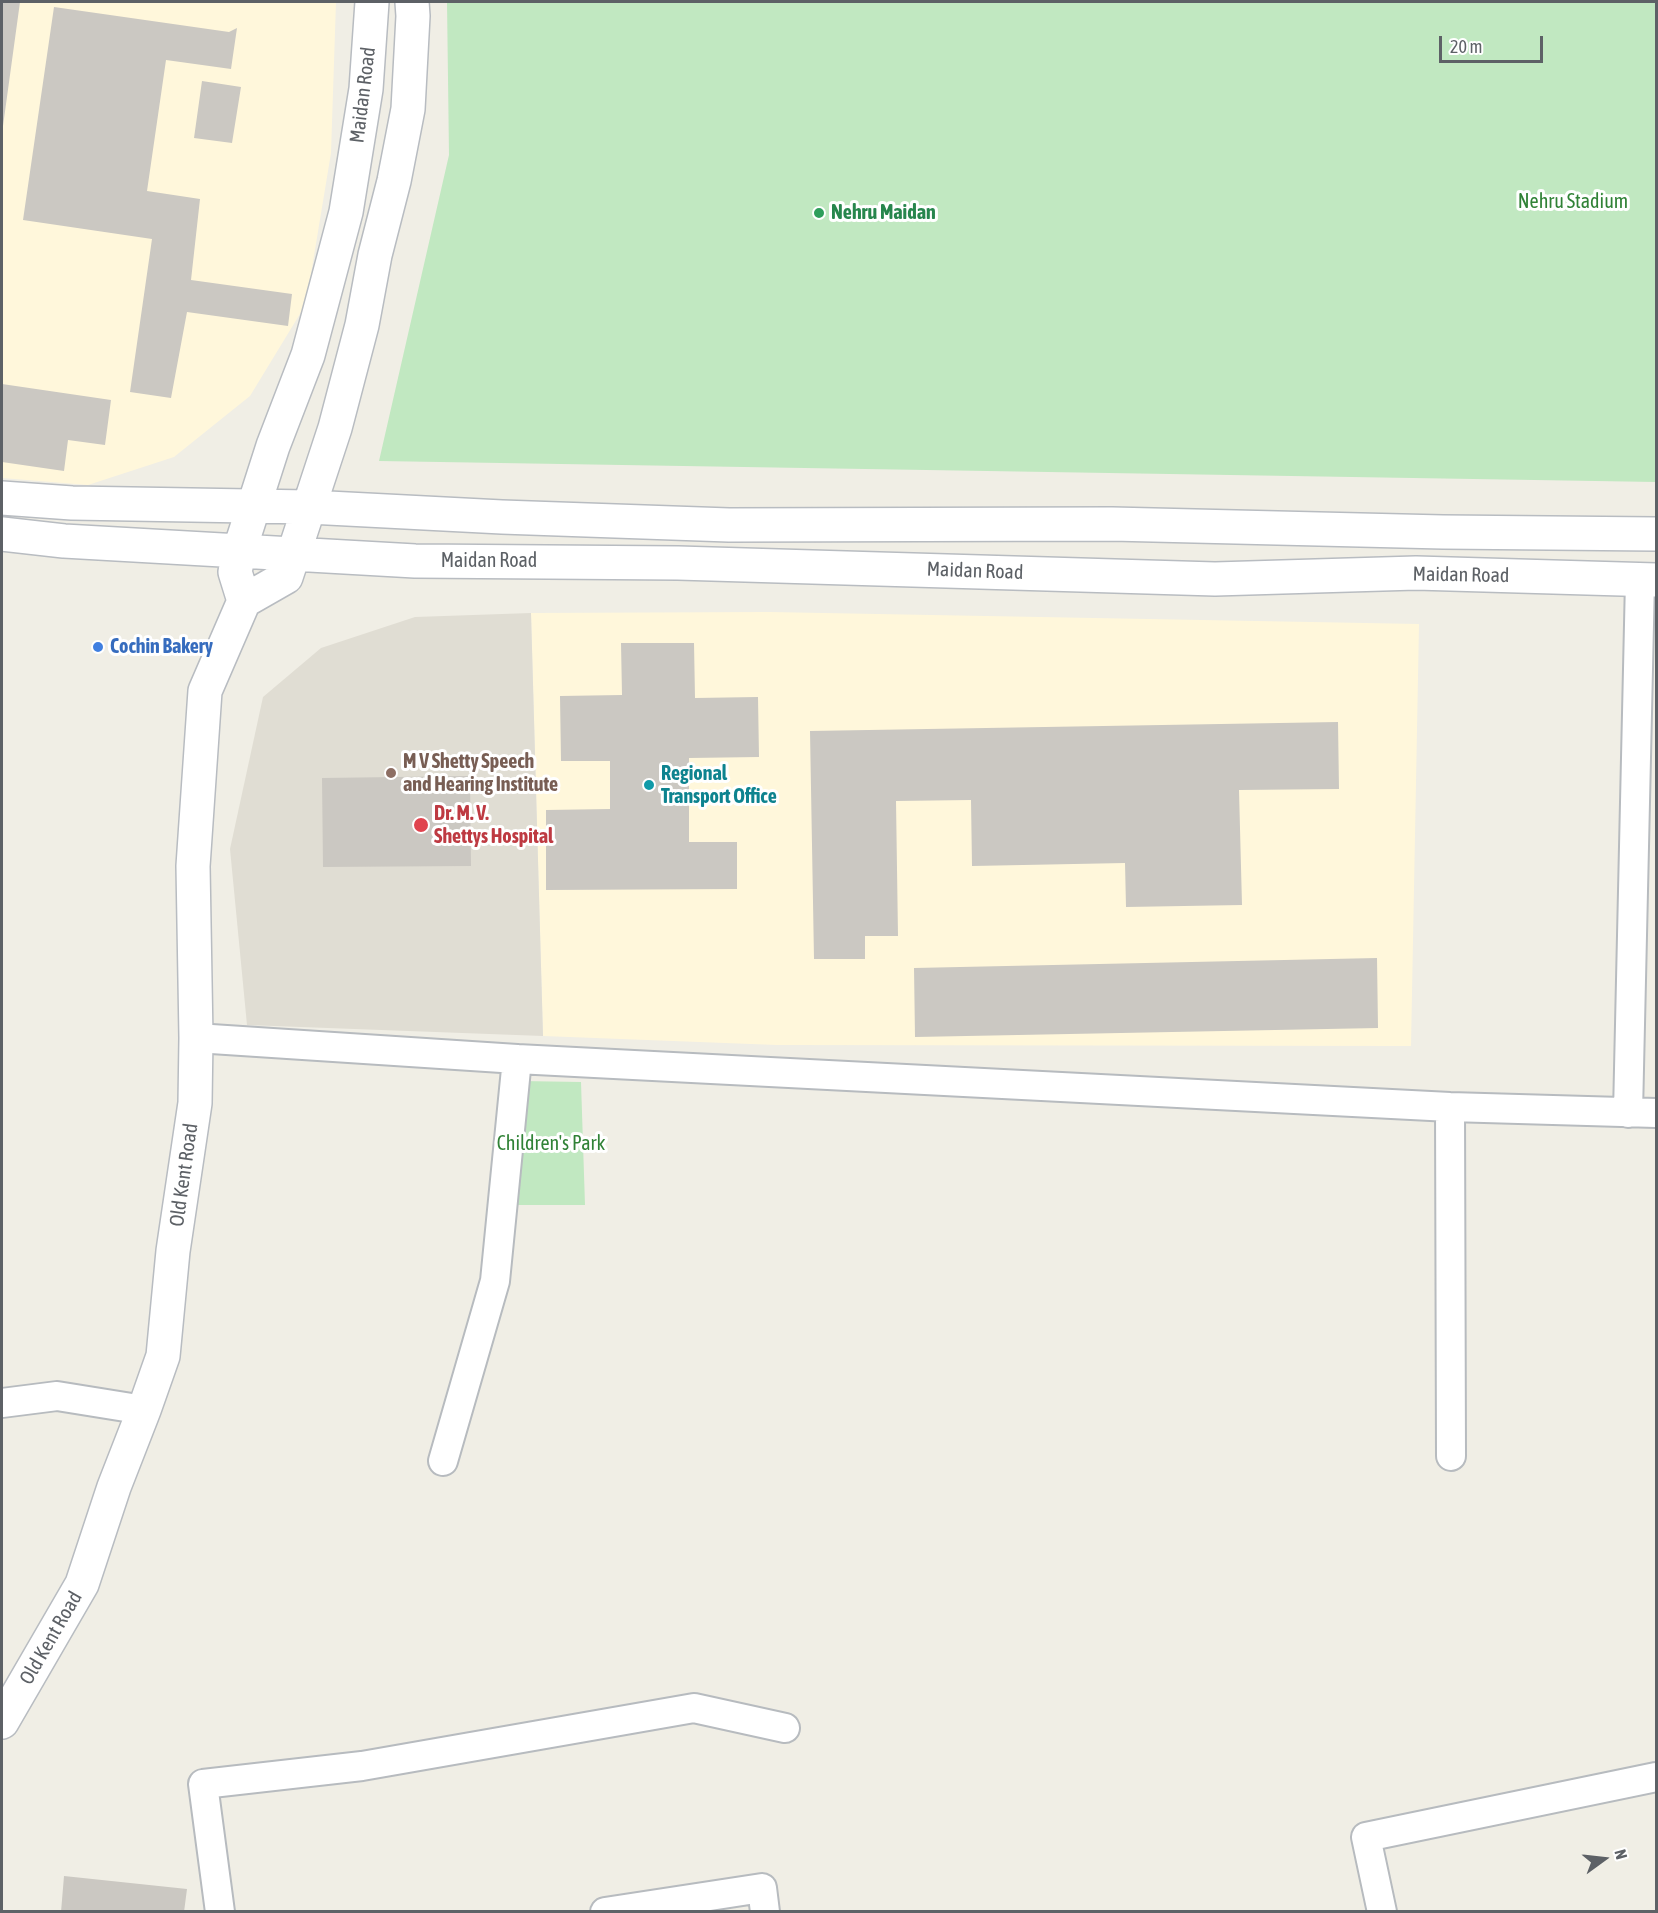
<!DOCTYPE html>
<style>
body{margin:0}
#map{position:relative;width:1658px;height:1913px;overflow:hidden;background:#f0eee5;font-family:"Asap Condensed",sans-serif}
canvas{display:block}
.frame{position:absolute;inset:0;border:3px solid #5d6166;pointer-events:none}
.north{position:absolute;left:1574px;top:1829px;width:60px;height:60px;-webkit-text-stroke:4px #fff;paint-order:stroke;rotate:75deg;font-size:16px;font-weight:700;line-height:24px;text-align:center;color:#5d6166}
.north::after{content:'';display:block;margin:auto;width:21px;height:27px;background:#5d6166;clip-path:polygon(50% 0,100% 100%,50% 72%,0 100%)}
.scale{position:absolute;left:1439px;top:36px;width:104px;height:27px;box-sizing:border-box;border:3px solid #5d6166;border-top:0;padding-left:8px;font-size:18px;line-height:21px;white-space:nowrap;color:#5d6166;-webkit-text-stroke:4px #fff;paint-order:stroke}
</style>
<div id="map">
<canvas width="1658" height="1913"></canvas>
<div class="frame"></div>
<div class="north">N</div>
<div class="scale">20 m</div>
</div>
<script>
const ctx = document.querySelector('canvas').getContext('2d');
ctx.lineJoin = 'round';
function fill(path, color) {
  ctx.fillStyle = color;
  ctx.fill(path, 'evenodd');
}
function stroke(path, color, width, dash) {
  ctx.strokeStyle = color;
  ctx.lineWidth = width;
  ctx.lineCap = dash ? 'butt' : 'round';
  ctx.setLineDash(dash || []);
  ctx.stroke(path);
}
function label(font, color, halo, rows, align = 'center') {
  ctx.font = font + ' "Asap Condensed",sans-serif';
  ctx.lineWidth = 6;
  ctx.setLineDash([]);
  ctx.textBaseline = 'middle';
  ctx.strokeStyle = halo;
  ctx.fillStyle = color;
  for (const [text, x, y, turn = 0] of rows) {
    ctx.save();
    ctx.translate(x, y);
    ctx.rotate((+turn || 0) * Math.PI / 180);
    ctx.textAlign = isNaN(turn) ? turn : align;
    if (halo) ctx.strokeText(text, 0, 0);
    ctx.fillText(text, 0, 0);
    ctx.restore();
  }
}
fill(new Path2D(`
 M2,2H336L331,153L306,304L250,396L174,457L88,485L2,478Z
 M769,612L1419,624L1411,1046L777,1045L543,1036L531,613Z`), '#fff7db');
fill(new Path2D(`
 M531,613L543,1036L247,1025L230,849L263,697L321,648L415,617Z`), '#e0ddd3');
fill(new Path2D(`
 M447,2H1656V482L379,461L449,155Z
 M520,1081L581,1082L585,1205H517Z`), '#c1e8c1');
fill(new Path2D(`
 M2,2H20L3,126H2Z
 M54,7L229,32L237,28L231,69L166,60L147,191L200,199L191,280L292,294L288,326L187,312L171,398L130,392L152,239L23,220Z
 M202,81L241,87L232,143L194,138Z
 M2,384L111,400L105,445L68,440L64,471L2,462Z
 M621,643H694L695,698L758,697L759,757L689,758V842H737V889L546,890V810L610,809V761H561L560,696L622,695Z
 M1338,722L1339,789L1239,790L1242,905L1126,907L1125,863L972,866L971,800L896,801L898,936H865V959H814L810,731Z
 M470,776L471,866L323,867L322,778Z
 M1377,958L1378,1028L915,1037L914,968Z
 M64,1876L187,1889L184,1912H61Z`), '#cbc8c2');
const street = new Path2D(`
 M196,1038L517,1059L1450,1107L1656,1113
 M1450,1107L1451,1456
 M1628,1113L1640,580
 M2,1403L57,1396L144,1410
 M443,1461L495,1281L517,1059
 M220,1912L203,1784L362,1766L694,1708L785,1728
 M605,1912L762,1888L765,1912
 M1382,1912L1366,1837L1656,1777`);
const secondary = new Path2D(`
 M2,498L72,503L309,507L502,517L729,525L1112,524L1443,532L1656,534
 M2,534L64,541L415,561L678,563L1215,579L1416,573L1656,580
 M244,601L286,577L335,428L362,325L375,255L394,181L408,109L413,16L412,2
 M244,601L235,572L239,552L273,446L308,355L346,212L366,89L372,2
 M2,1722L82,1584L114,1487L144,1410L163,1356L173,1251L195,1103L196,1038L193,866L205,691L244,601`);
stroke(street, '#b7bbbf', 32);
stroke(secondary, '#b8bcc1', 36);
stroke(street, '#fff', 28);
stroke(secondary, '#fff', 33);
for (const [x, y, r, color] of [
 [819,213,6,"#2e9e5b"],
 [98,647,6,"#3f7fe0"],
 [391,773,6,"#8d6e63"],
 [649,785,6,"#0f9aa8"],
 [421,825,8,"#e0444e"]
]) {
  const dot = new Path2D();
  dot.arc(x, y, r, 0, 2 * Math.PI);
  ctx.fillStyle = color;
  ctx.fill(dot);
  stroke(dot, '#fff', 2);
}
label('20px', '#5d6166', '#fff', [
 ["Maidan Road",363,95,-83],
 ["Maidan Road",489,561],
 ["Maidan Road",975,571,2],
 ["Maidan Road",1461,575,1],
 ["Old Kent Road",184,1175,-82],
 ["Old Kent Road",51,1638,-60]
]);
label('20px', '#308236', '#fff', [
 ["Nehru Stadium",1573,202],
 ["Children's Park",551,1144]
]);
label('bold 20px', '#27864d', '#fff', [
 ["Nehru Maidan",831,213]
], 'left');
label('bold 20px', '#366cbe', '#fff', [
 ["Cochin Bakery",110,647]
], 'left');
label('bold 20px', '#785e54', '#fff', [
 ["M V Shetty Speech",403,762],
 ["and Hearing Institute",403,785]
], 'left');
label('bold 20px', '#0d838f', '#fff', [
 ["Regional",661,774],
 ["Transport Office",661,797]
], 'left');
label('bold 20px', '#be3a42', '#fff', [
 ["Dr. M. V.",434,814],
 ["Shettys Hospital",434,837]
], 'left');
</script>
